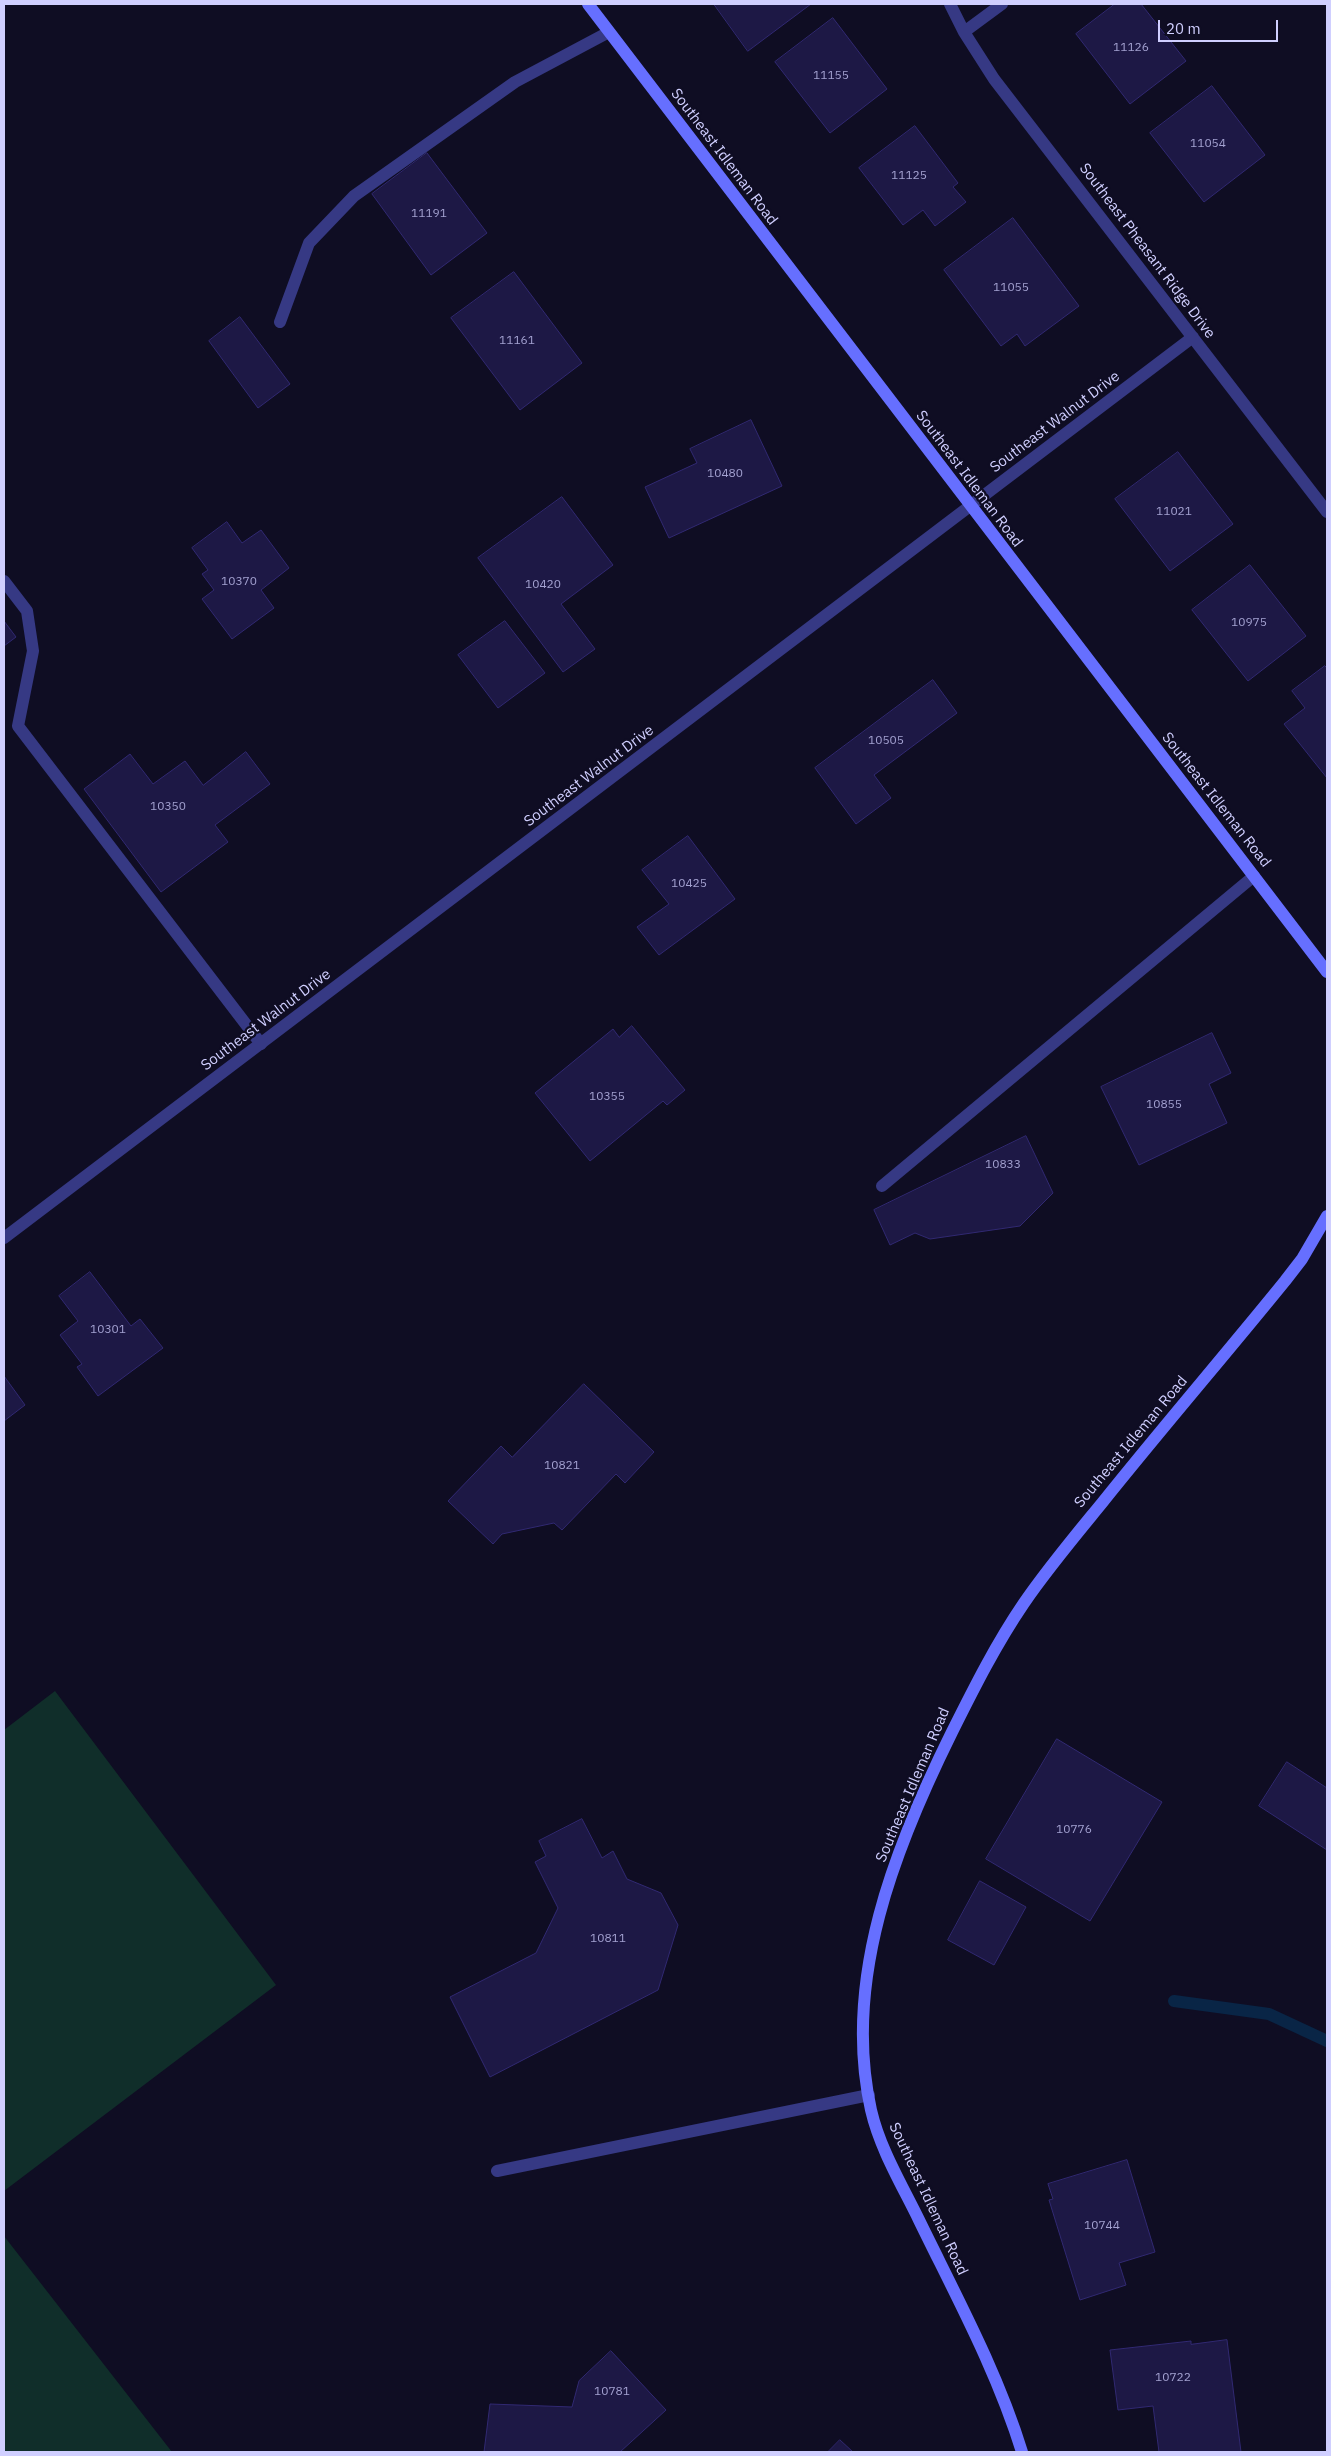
<!DOCTYPE html>
<style>
body{margin:0}
#map{position:relative;width:1331px;height:2456px;overflow:hidden;background:#0f0d23;font-family:"IBM Plex Sans",sans-serif}
canvas{display:block}
.frame{position:absolute;inset:0;border:5px solid #d0cfff;pointer-events:none}
.scale{position:absolute;left:1158px;top:20px;width:120px;height:22px;box-sizing:border-box;border:2px solid #d0cfff;border-top:0;padding-left:6px;font-size:15px;line-height:18px;white-space:nowrap;color:#d0cfff;-webkit-text-stroke:4px #0f0d23;paint-order:stroke}
</style>
<div id="map">
<canvas width="1331" height="2456"></canvas>
<div class="frame"></div>
<div class="scale">20 m</div>
</div>
<script>
const ctx = document.querySelector('canvas').getContext('2d');
ctx.lineJoin = 'round';
function fill(path, color) {
  ctx.fillStyle = color;
  ctx.fill(path, 'evenodd');
}
function stroke(path, color, width, dash) {
  ctx.strokeStyle = color;
  ctx.lineWidth = width;
  ctx.lineCap = dash ? 'butt' : 'round';
  ctx.setLineDash(dash || []);
  ctx.stroke(path);
}
function label(font, color, halo, rows, align = 'center') {
  ctx.font = font + ' "IBM Plex Sans",sans-serif';
  ctx.lineWidth = 4.5;
  ctx.setLineDash([]);
  ctx.textBaseline = 'middle';
  ctx.strokeStyle = halo;
  ctx.fillStyle = color;
  for (const [text, x, y, turn = 0] of rows) {
    ctx.save();
    ctx.translate(x, y);
    ctx.rotate((+turn || 0) * Math.PI / 180);
    ctx.textAlign = isNaN(turn) ? turn : align;
    if (halo) ctx.strokeText(text, 0, 0);
    ctx.fillText(text, 0, 0);
    ctx.restore();
  }
}
fill(new Path2D(`
 M55,1691L276,1985L4,2191V1730Z
 M4,2236L172,2452H4Z`), '#102e2a');
stroke(new Path2D(`
 M1174,2001L1269,2014L1327,2041`), '#092546', 12);
const building = new Path2D(`
 M714,4H811L748,51Z
 M1115,4H1141L1186,61L1130,104L1076,34Z
 M833,18L887,89L830,133L775,62Z
 M1212,86L1265,155L1204,202L1150,133Z
 M915,126L958,183L953,187L966,202L935,226L923,210L903,225L859,168Z
 M427,153L487,233L431,275L372,194Z
 M1013,218L1079,306L1025,346L1017,334L1001,346L944,270Z
 M514,272L582,363L520,410L451,318Z
 M240,317L290,384L258,408L209,341Z
 M751,420L782,486L669,538L645,487L697,463L690,449Z
 M1178,452L1233,524L1170,571L1115,499Z
 M562,497L613,565L561,604L595,649L563,672L478,558Z
 M227,522L242,543L261,530L289,568L261,590L274,608L232,639L202,599L214,590L202,574L208,570L192,548Z
 M1250,565L1306,636L1248,681L1192,610Z
 M4,621L16,637L4,646Z
 M505,621L545,673L498,708L458,655Z
 M1325,666L1327,668V778L1284,724L1305,708L1292,691Z
 M933,680L957,713L874,775L891,798L856,824L815,768Z
 M246,752L270,784L215,825L228,842L161,892L84,789L130,754L153,784L185,761L203,785Z
 M688,836L735,899L659,955L637,927L669,904L642,870Z
 M632,1026L685,1090L667,1105L663,1101L590,1161L535,1093L613,1029L619,1037Z
 M1212,1033L1231,1073L1209,1084L1227,1123L1139,1165L1101,1087Z
 M1026,1136L1053,1193L1020,1226L930,1239L915,1233L890,1245L874,1210Z
 M90,1272L131,1326L140,1319L163,1348L98,1396L77,1367L82,1364L60,1335L78,1321L59,1296Z
 M4,1376L25,1405L4,1421Z
 M584,1384L654,1452L625,1483L616,1474L562,1530L554,1523L502,1534L493,1544L448,1501L501,1446L512,1457Z
 M1057,1739L1162,1802L1090,1921L986,1859Z
 M1287,1762L1327,1788V1850L1259,1806Z
 M582,1819L602,1858L613,1851L627,1879L661,1893L678,1925L658,1990L490,2077L450,1997L536,1953L558,1908L535,1862L546,1856L539,1841Z
 M980,1881L1026,1907L994,1965L948,1940Z
 M1127,2160L1155,2252L1119,2263L1126,2285L1080,2300L1049,2200L1053,2199L1048,2184Z
 M1227,2340L1241,2452H1159L1153,2406L1118,2410L1110,2350L1191,2341V2344Z
 M611,2351L666,2410L620,2452H484L490,2404L572,2407L579,2381Z
 M840,2440L853,2452H828Z`);
fill(building, '#1d1845');
stroke(building, '#312972', 1);
stroke(new Path2D(`
 M280,322L309,243L354,196L515,82L609,32
 M4,581L27,611L33,651L18,726L261,1044
 M882,1186L1254,876
 M497,2171L869,2095`), '#363984', 12);
stroke(new Path2D(`
 M950,4L964,32L994,79L1327,512
 M964,32L1002,4
 M4,1238L1193,337`), '#363984', 12);
stroke(new Path2D(`
 M588,4L1327,972
 M1022,2452C997,2371 956,2296 919,2220C902,2185 880,2149 871,2110C842,1980 895,1847 952,1732C974,1688 996,1644 1024,1603C1048,1568 1075,1536 1102,1503C1162,1428 1225,1355 1285,1281L1302,1259L1327,1216`), '#666fff', 12);
label('12px', '#a3a1d0', null, [
 ["11126",1131,48],
 ["11155",831,76],
 ["11054",1208,144],
 ["11125",909,176],
 ["11191",429,214],
 ["11055",1011,288],
 ["11161",517,341],
 ["10480",725,474],
 ["11021",1174,512],
 ["10370",239,582],
 ["10420",543,585],
 ["10975",1249,623],
 ["10505",886,741],
 ["10350",168,807],
 ["10425",689,884],
 ["10355",607,1097],
 ["10855",1164,1105],
 ["10833",1003,1165],
 ["10301",108,1330],
 ["10821",562,1466],
 ["10776",1074,1830],
 ["10811",608,1939],
 ["10744",1102,2226],
 ["10722",1173,2378],
 ["10781",612,2392]
]);
label('15px', '#d0cfff', '#0f0d23', [
 ["Southeast Idleman Road",724,157,53],
 ["Southeast Pheasant Ridge Drive",1147,251,53],
 ["Southeast Walnut Drive",1055,422,-37],
 ["Southeast Idleman Road",969,479,53],
 ["Southeast Walnut Drive",589,776,-37],
 ["Southeast Idleman Road",1216,800,52],
 ["Southeast Walnut Drive",266,1020,-37],
 ["Southeast Idleman Road",1131,1442,-50],
 ["Southeast Idleman Road",913,1785,-67],
 ["Southeast Idleman Road",928,2199,65]
]);
</script>
